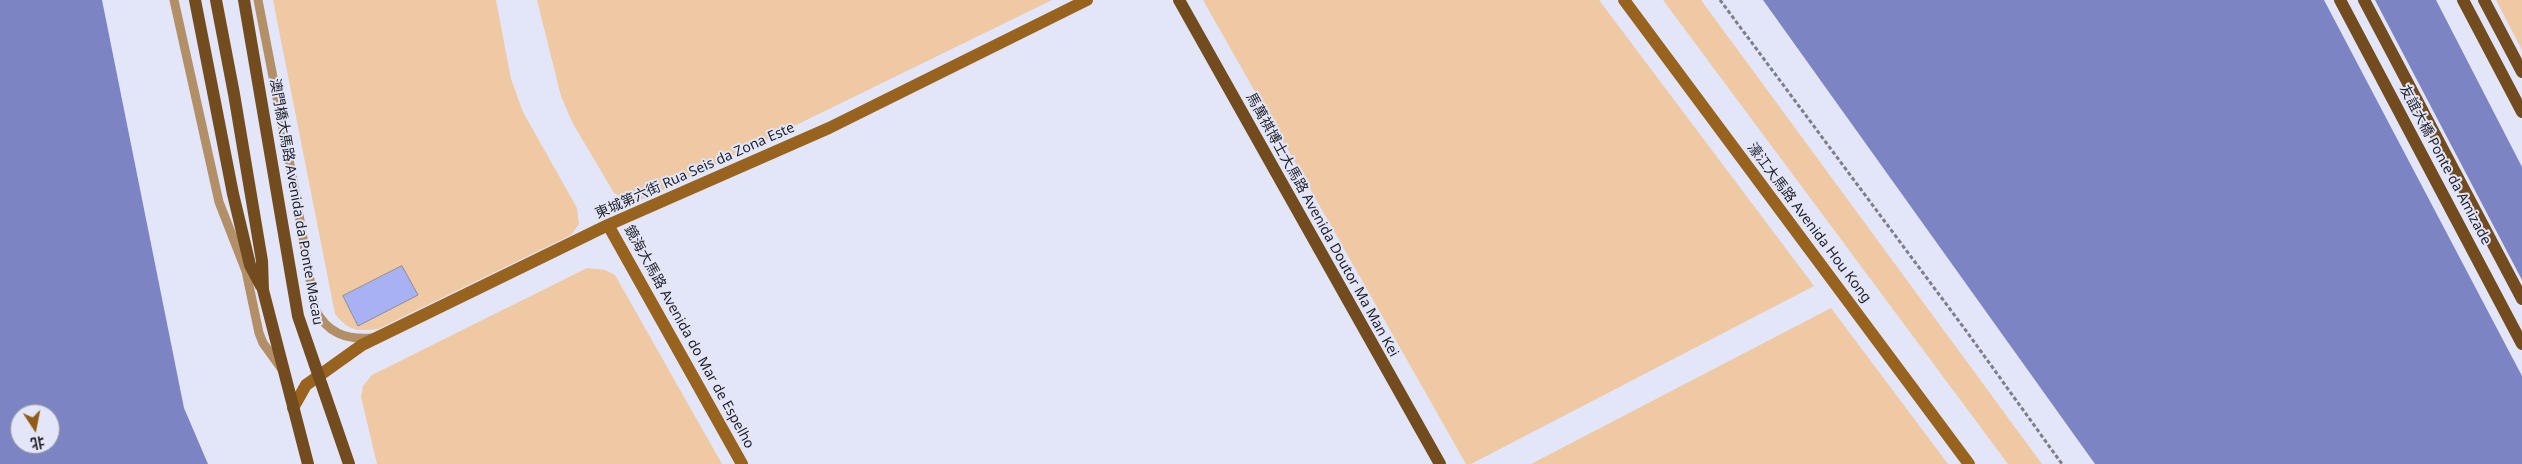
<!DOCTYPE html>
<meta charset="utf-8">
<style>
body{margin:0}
#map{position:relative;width:2522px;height:464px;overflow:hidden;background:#e3e6f8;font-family:"Noto Sans","Noto Sans SC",sans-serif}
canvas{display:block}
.north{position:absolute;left:10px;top:404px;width:50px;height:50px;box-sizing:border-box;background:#e3e6f8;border:1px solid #9597a4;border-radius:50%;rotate:169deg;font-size:14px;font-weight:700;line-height:20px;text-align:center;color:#1f2027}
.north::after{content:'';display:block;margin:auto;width:18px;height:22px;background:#925c12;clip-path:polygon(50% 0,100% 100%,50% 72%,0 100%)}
</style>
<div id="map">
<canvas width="2522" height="464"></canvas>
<div class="north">北</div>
</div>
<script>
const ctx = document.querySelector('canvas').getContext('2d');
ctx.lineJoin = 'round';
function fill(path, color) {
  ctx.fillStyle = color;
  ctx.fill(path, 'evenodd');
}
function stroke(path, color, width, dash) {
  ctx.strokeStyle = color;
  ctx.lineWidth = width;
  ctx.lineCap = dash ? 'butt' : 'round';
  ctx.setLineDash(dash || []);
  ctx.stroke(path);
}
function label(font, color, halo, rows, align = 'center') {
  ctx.font = font + ' "Noto Sans","Noto Sans SC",sans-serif';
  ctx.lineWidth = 4;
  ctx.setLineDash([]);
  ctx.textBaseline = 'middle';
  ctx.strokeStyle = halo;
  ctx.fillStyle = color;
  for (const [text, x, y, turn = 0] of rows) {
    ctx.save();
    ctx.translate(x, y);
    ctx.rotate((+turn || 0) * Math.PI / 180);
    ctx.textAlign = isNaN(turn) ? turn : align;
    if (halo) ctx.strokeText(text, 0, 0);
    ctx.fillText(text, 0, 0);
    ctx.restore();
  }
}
fill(new Path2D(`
 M273,0H496L511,79L523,112L577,208L579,224L571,235L378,329C356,331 350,332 335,314Z
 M537,0H1052L647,198L628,201L614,193L572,122L561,96Z
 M1203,0H1599L1814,286L1471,464H1466Z
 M1663,0H1701L2042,464H2008Z
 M2496,0H2522V50Z
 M587,268L605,270L615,275L722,464H377L361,397L363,386L372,375Z
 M1831,308L1948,464H1531Z`), '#eec9a3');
fill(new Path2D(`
 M0,0H102L184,408L208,464H0ZM20,414H50V444H20Z
 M1763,0H2436L2522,167V464H2095Z`), '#7c84c3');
fill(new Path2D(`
 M2324,0H2375L2522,280V376Z`), '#e3e6f8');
const building = new Path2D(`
 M402,266L418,295L358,326L343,296Z`);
fill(building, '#a8b1f3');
stroke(building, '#8a8d9e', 1);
stroke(new Path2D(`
 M1720,0L1967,332L2062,464`), '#7c7e8a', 3, [4, 2.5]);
stroke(new Path2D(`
 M174,0L219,202L246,271L259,333L263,343L281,368
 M258,0L294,185L315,309C327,333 346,340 372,338`), '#b38f68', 9);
stroke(new Path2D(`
 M1624,0L1969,464
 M608,225L742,464
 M293,408L306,385L362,345L608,225L829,128L1087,0`), '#98631f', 12);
stroke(new Path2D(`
 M195,0L233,194L250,265L261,286
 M216,0L234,94L262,261L263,290L308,464
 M244,0L298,316L349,464
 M1179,0L1440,464
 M2340,0L2522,344
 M2364,0L2522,299
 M2463,0L2522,112
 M2484,0L2522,72`), '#724c1f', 12);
label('14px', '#1f2027', '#e3e6f8', [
 ["友誼大橋 Ponte da Amizade",2445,165,62],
 ["東城第六街 Rua Seis da Zona Este",695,171,-24],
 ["澳門橋大馬路 Avenida da Ponte Macau",296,202,80],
 ["濠江大馬路 Avenida Hou Kong",1809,223,53],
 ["馬萬祺博士大馬路 Avenida Doutor Ma Man Kei",1322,225,61],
 ["鏡海大馬路 Avenida do Mar de Espelho",689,337,61]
]);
</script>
